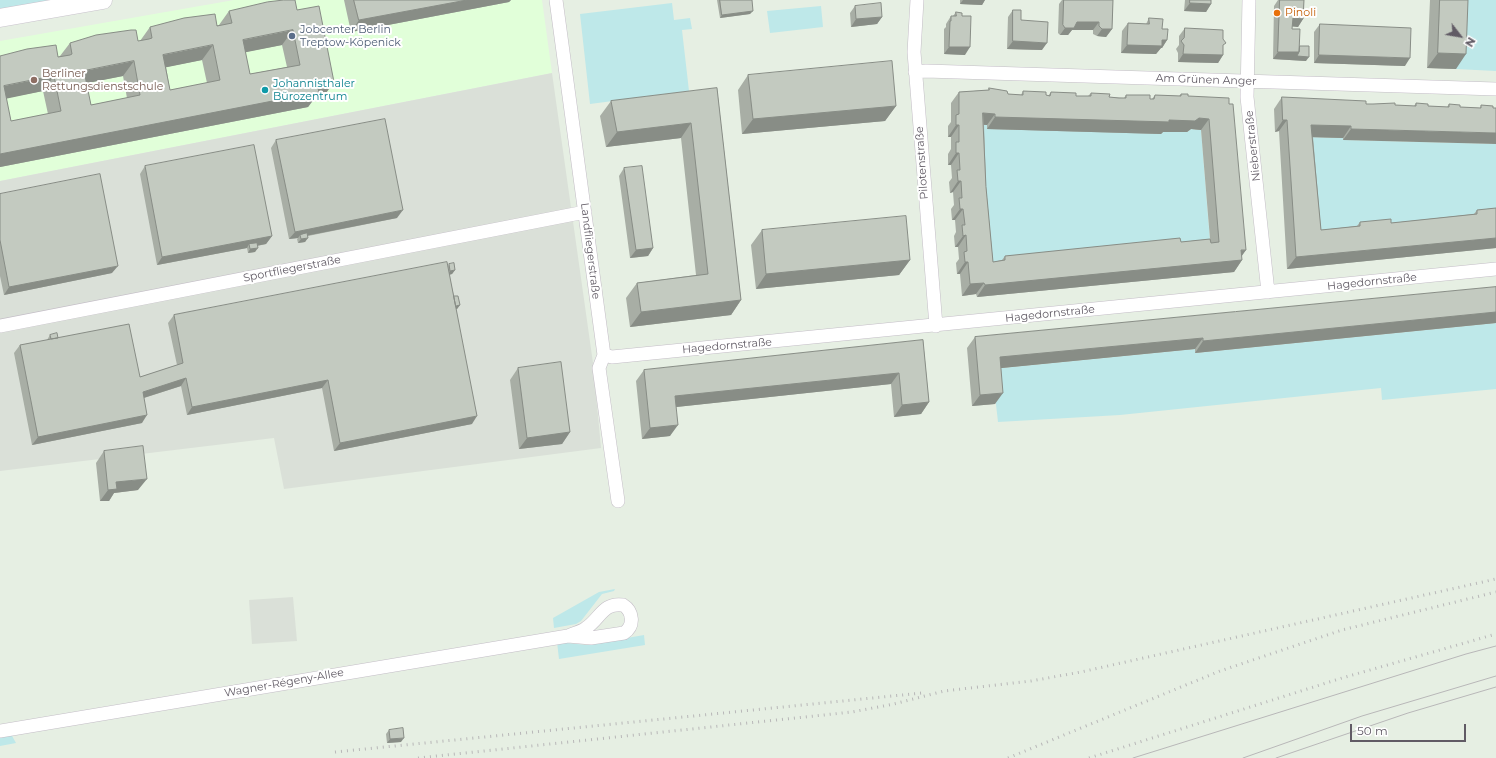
<!DOCTYPE html>
<meta charset="utf-8">
<style>
body{margin:0}
#map{position:relative;width:1496px;height:758px;overflow:hidden;background:#e6efe3;font-family:Montserrat,sans-serif}
canvas{display:block}
.north{position:absolute;left:1440px;top:16px;width:40px;height:40px;-webkit-text-stroke:3px #fff;paint-order:stroke;rotate:121deg;font-size:11px;font-weight:700;line-height:16px;text-align:center;color:#615b65}
.north::after{content:'';display:block;margin:auto;width:14px;height:18px;background:#615b65;clip-path:polygon(50% 0,100% 100%,50% 72%,0 100%)}
.scale{position:absolute;left:1350px;top:724px;width:116px;height:18px;box-sizing:border-box;border:2px solid #615b65;border-top:0;padding-left:5px;font-size:12px;line-height:14px;white-space:nowrap;color:#615b65;-webkit-text-stroke:3px #fff;paint-order:stroke}
</style>
<div id="map">
<canvas width="1496" height="758"></canvas>
<div class="north">N</div>
<div class="scale">50 m</div>
</div>
<script>
const ctx = document.querySelector('canvas').getContext('2d');
ctx.lineJoin = 'round';
function fill(path, color) {
  ctx.fillStyle = color;
  ctx.fill(path, 'evenodd');
}
function stroke(path, color, width, dash) {
  ctx.strokeStyle = color;
  ctx.lineWidth = width;
  ctx.lineCap = dash ? 'butt' : 'round';
  ctx.setLineDash(dash || []);
  ctx.stroke(path);
}
function label(font, color, halo, rows, align = 'center') {
  ctx.font = font + ' Montserrat,sans-serif';
  ctx.lineWidth = 4;
  ctx.setLineDash([]);
  ctx.textBaseline = 'middle';
  ctx.strokeStyle = halo;
  ctx.fillStyle = color;
  for (const [text, x, y, turn = 0] of rows) {
    ctx.save();
    ctx.translate(x, y);
    ctx.rotate((+turn || 0) * Math.PI / 180);
    ctx.textAlign = isNaN(turn) ? turn : align;
    if (halo) ctx.strokeText(text, 0, 0);
    ctx.fillText(text, 0, 0);
    ctx.restore();
  }
}
fill(new Path2D(`
 M234,0H542L552,73L0,181V41Z`), '#e1ffd9');
fill(new Path2D(`
 M552,73L593,363L601,448L284,489L274,438L0,471V181Z
 M293,597L297,641L252,644L249,600Z`), '#dae0d8');
fill(new Path2D(`
 M0,0H56L0,10Z
 M1458,0H1496V71L1456,69Z
 M672,3L674,20L690,18L692,29L682,30L689,91L590,104L580,14Z
 M821,6L823,27L770,33L767,11Z
 M982,125H987V129L1161,132H1187L1191,129L1201,130L1211,253L991,272Z
 M1303,137L1343,138L1344,140L1496,144V219L1313,241Z
 M1496,323V389L1382,400L1381,388L1120,415L998,422L992,369L1195,349V353Z
 M615,589L614,591L602,594L581,621L576,624L554,628L553,618L599,592Z
 M644,635L645,645L559,659L557,642L587,645Z
 M11,734L16,743L0,746V736Z`), '#bee8e9');
const street = new Path2D(`
 M556,0L604,355L599,368L618,501
 M917,0L914,52L936,326
 M1249,0L1247,97L1268,292
 M915,72L926,71L1496,89
 M0,326L585,212
 M604,355L612,357L1496,269
 M0,731L568,636C574,633 581,632 586,628C600,619 603,602 623,605C633,611 635,626 624,633L591,638L568,636`);
const secondary = new Path2D(`
 M0,18L103,0`);
stroke(street, '#c3bdc6', 14);
stroke(secondary, '#c8c2cc', 19);
stroke(street, '#fff', 13);
stroke(secondary, '#fff', 18);
stroke(new Path2D(`
 M1133,758L1466,654L1496,646
 M1243,758L1362,716L1496,676
 M1276,758L1408,713L1496,687`), '#b8b7b8', 1);
stroke(new Path2D(`
 M335,752L922,693
 M418,758L852,712L894,704L944,691L1031,681L1081,672L1496,579
 M1008,758L1220,671L1342,630L1496,592
 M1089,758L1342,678L1496,634`), '#b8b7b8', 3, [1, 5]);
fill(new Path2D(`
 M344,0H511L509,2L351,32Z
 M717,0H752L750,14L720,18Z
 M960,0H985L982,5L960,4Z
 M1062,0H1113L1112,29L1106,37L1097,36L1093,34V30H1072L1068,35H1060L1058,33L1059,4Z
 M1185,0H1211V4L1206,12L1184,11Z
 M1278,0H1304L1303,19L1298,27L1292,26V29L1306,61L1273,59L1274,6Z
 M1430,0H1468L1456,69L1427,68Z
 M855,6L882,17L877,24L851,27L850,13Z
 M297,10L334,82L323,97L314,99L308,107L0,167V56L58,57L60,56L70,43L138,41H140L150,27L219,25L229,11ZM282,45L287,67L250,74L245,52ZM202,60L207,83L170,90L166,67ZM123,76L127,98L91,105L86,83ZM43,91L48,114L11,121L6,98Z
 M1013,10L1021,20L1042,50L1007,49L1008,17Z
 M956,12L962,16L965,55L944,54V29L946,27V24L951,16H953Z
 M1149,18L1162,29L1167,40L1162,48H1161L1156,54L1121,53L1122,31L1128,23L1146,24Z
 M1320,24L1405,66L1314,63V32Z
 M1185,28L1223,47V55L1218,63L1178,62V53L1176,49L1179,45V36Z
 M748,75L896,106L885,121L742,134L738,90Z
 M717,88L741,300L731,315L630,327L626,298L637,283L696,275L681,138L606,147L600,116L611,101Z
 M989,88L1008,94L1021,95L1023,91L1046,95L1048,96L1051,92L1076,96H1088L1091,93L1109,97L1124,98L1126,95L1150,99H1152L1155,95L1179,96L1181,94L1188,96L1229,104L1246,250L1241,256L1242,260L1234,272L977,297L976,294L962,296L960,274H957L956,263L959,259L958,247H955L954,236L956,232L955,220H952L951,209L954,205L953,192L950,193L949,182L952,178L951,165H948V154L951,149V137H948V126L951,122V103L959,92L988,90ZM984,125H987V129L1161,134L1163,132H1187L1191,129L1201,130L1210,239L1181,242L1005,256L1002,260L993,262L986,187Z
 M1282,97L1366,104L1414,106L1416,103L1428,106L1447,107L1449,104L1460,107L1480,108L1481,105L1493,106L1343,140V138L1313,137L1321,230L1357,226L1360,222L1391,223L1474,214L1477,210L1496,208V248L1287,269L1279,131L1275,132L1274,109Z
 M276,140L397,218L308,236L305,242L298,243L297,239L298,238L289,239L271,148Z
 M145,166L272,236L266,244L257,246L255,252L248,253L247,248L157,265L140,174Z
 M624,168L653,248L648,256L630,258L619,176Z
 M0,194L112,273L4,295L0,276Z
 M762,230L910,260L899,275L756,289L751,245Z
 M449,264L455,270L452,274L449,275L454,296L460,305L457,309H456L472,424L334,451L322,388L187,415L181,386L144,398L142,423L32,445L14,353L20,345L47,340L50,335L58,338L140,377L177,365L168,323L174,315L448,266Z
 M1496,287V323L1195,353V349L1001,368L995,404L972,406L967,348L975,337Z
 M923,340L929,402L921,414L894,417L891,384L676,407L670,436L642,439L636,381L644,370Z
 M518,368L570,432L562,444L519,449L510,380Z
 M104,451L138,490L114,493L109,501H100L96,463Z
 M389,730L401,742L387,743L386,734Z`), '#a8aea5');
fill(new Path2D(`
 M467,0H511L509,2L351,32L359,20Z
 M963,0H985L982,5L960,4Z
 M1190,3L1211,4L1206,12L1184,11Z
 M753,11L750,14L720,18L722,15Z
 M882,17L877,24L851,27L856,19Z
 M1293,18L1303,19L1298,27L1287,26Z
 M1077,22H1099L1093,30H1072L1068,35H1060L1065,28Z
 M1102,29H1112L1106,37L1097,36Z
 M293,30L282,45L232,55L243,40Z
 M1162,40H1167L1162,48H1161L1156,54L1121,53L1127,45Z
 M1013,41L1047,43L1042,50L1007,49Z
 M213,45L202,60L153,70L163,55Z
 M949,47H970L965,55L944,54Z
 M1278,52H1299L1309,57L1306,61L1273,59Z
 M1438,53L1466,54L1456,69L1427,68Z
 M1183,54L1223,55L1218,63L1178,62Z
 M1319,55L1410,58L1405,66L1314,63Z
 M134,61L123,76L73,86L84,71Z
 M54,76L43,91L0,100L4,86Z
 M334,82L323,97L314,99L308,107L0,167V154Z
 M896,106L885,121L742,134L753,119Z
 M983,113L995,114L987,125L975,124Z
 M995,117L1169,120L1199,118L1209,119L1201,130L1191,129L1187,132H1163L1161,134L987,129Z
 M1283,120H1287L1279,131L1275,132Z
 M691,123L681,138L606,147L617,132Z
 M956,125H959L951,137H948Z
 M1311,125L1351,126L1343,138L1303,137Z
 M1351,129L1496,133V144L1343,140Z
 M956,153H959L951,165H948Z
 M958,181H961L953,192L950,193Z
 M960,209H963L955,220H952Z
 M403,210L397,218L300,237V235L298,238L289,239L295,232Z
 M966,235L958,247H955L963,236Z
 M272,236L266,244L250,247L249,244L247,248L157,265L162,257Z
 M308,238L305,242L298,243L301,239Z
 M1496,238V248L1287,269L1296,257Z
 M258,248L255,252L248,253L250,249Z
 M653,248L648,256L630,258L636,250Z
 M1246,250L1239,260H1242L1234,272L977,297L985,285Z
 M910,260L899,275L756,289L766,274Z
 M965,262H968L960,274H957Z
 M118,266L112,273L4,295L9,287Z
 M455,270L452,274L448,275L450,271Z
 M984,283L976,294L962,296L970,284Z
 M741,300L731,315L630,327L641,312Z
 M460,305L457,309L451,310L453,306Z
 M1496,312V323L1195,353L1203,341Z
 M1203,338L1195,349L992,369L1000,357Z
 M899,373L891,384L667,408L675,396Z
 M186,378L181,386L137,400L143,392Z
 M328,380L322,388L187,415L192,407Z
 M1003,393L995,404L972,406L980,395Z
 M929,402L921,414L894,417L902,405Z
 M147,415L142,423L32,445L38,437Z
 M477,416L472,424L334,451L340,443Z
 M678,425L670,436L642,439L650,428Z
 M570,432L562,444L519,449L527,438Z
 M147,479L138,490L114,493L109,501H100L108,490L116,482Z
 M404,738L401,742L387,743L390,739Z`), '#888d86');
const building = new Path2D(`
 M284,0H295L297,10L319,6L334,82L317,85L319,92L0,154V56L27,49L56,45L58,57L70,55L72,54L70,43L96,35L131,30H136L138,41L149,39L152,38L150,27L184,18L215,14L217,26L232,23L229,11L267,2ZM293,30L300,65L250,74L243,40ZM213,45L220,80L170,90L163,55ZM134,61L140,95L91,105L84,71ZM54,76L61,111L11,121L4,86Z
 M354,0H467L359,20Z
 M720,0H752L753,11L722,15Z
 M1064,0H1113L1112,29H1102L1099,26V22H1077L1074,28H1065L1063,25Z
 M1190,0H1211V4L1190,3Z
 M1280,0H1304L1303,19L1293,18L1292,29H1300L1299,52H1278Z
 M1440,0H1468L1466,54L1438,53Z
 M881,3L882,17L856,19L855,6Z
 M1013,10H1021V20L1048,22L1047,43L1013,41Z
 M956,12L962,13V16H971L970,47H949L950,21H951V16H956Z
 M1149,18L1163,19L1162,29H1168L1167,40H1162V46L1127,45L1128,23L1149,24Z
 M1320,24L1411,28L1410,58L1319,55Z
 M1185,28L1223,30V39L1226,43L1223,45V55L1183,54L1184,45L1181,41L1184,38Z
 M1300,46H1309V57L1297,56L1299,52Z
 M892,61L896,106L753,119L748,75Z
 M717,88L741,300L641,312L637,283L708,274L691,123L617,132L611,101Z
 M989,88L1007,91L1008,94L1023,95V91L1046,92V95L1050,96L1051,92L1076,93V96H1091V93L1110,94L1109,97L1119,98H1126V95H1150V99H1154L1155,95L1181,96V94H1188V96L1229,98V104H1233L1246,250H1241L1242,260L985,285L984,283L970,284L968,262H965L964,252L967,251L966,235L963,236L962,225H965L963,209H960L959,198H962L961,181H958L957,170H960L959,153H956V142H959V125H956V115L959,114V92L989,90ZM983,113L995,114V117L1169,122V120L1195,121L1199,118L1209,119L1219,242L1211,243L1210,239L1181,242L1180,238L1005,256V260L993,262L986,187Z
 M1282,97L1366,101V104H1373L1395,103V105L1416,106V103L1428,104V106L1449,107V104L1460,105V107L1481,108V105L1493,106V108H1496V133L1351,129V126L1311,125L1321,230L1360,226V222L1391,219V223L1477,214V210L1496,208V238L1296,257L1287,120H1283Z
 M385,119L403,210L295,232L276,140Z
 M254,145L272,236L162,257L145,166Z
 M642,166L653,248L636,250L624,168Z
 M100,174L118,266L9,287L0,240V194Z
 M906,216L910,260L766,274L762,230Z
 M307,233L308,238L301,239L300,235Z
 M257,243L258,248L250,249L249,244Z
 M447,262L477,416L340,443L328,380L192,407L186,378L143,392L147,415L38,437L20,345L129,324L140,377L183,363L174,315Z
 M454,263L455,270L450,271L449,264Z
 M1496,287V312L1203,341V338L1000,357L1003,393L980,395L975,337Z
 M454,296H458L460,305L456,306Z
 M57,333L58,338L51,339L50,335Z
 M923,340L929,402L902,405L899,373L675,396L678,425L650,428L644,370Z
 M561,362L570,432L527,438L518,368Z
 M143,446L147,479L116,482L117,489L108,490L104,451Z
 M403,728L404,738L390,739L389,730Z`);
fill(building, '#c3cac0');
stroke(building, '#888d86', 1);
for (const [x, y, r, color] of [
 [1277,13,4,"#e8710a"],
 [292,36,4,"#5c6f8a"],
 [34,80,4,"#8d6e63"],
 [265,90,4,"#0f9aa8"]
]) {
  const dot = new Path2D();
  dot.arc(x, y, r, 0, 2 * Math.PI);
  ctx.fillStyle = color;
  ctx.fill(dot);
  stroke(dot, '#fff', 1.5);
}
label('11px', '#c56008', '#fff', [
 ["Pinoli",1285,13]
], 'left');
label('11px', '#4e5e75', '#fff', [
 ["Jobcenter Berlin",300,30],
 ["Treptow-Köpenick",300,43]
], 'left');
label('11px', '#785e54', '#fff', [
 ["Berliner",42,74],
 ["Rettungsdienstschule",42,87]
], 'left');
label('11px', '#615b65', '#fff', [
 ["Am Grünen Anger",1206,80,2],
 ["Nieberstraße",1253,146,-96],
 ["Pilotenstraße",922,163,-94],
 ["Landfliegerstraße",590,251,83],
 ["Sportfliegerstraße",292,269,-11],
 ["Hagedornstraße",1372,282,-6],
 ["Hagedornstraße",1050,314,-6],
 ["Hagedornstraße",727,346,-5],
 ["Wagner-Régeny-Allee",284,683,-10]
]);
label('11px', '#0d838f', '#fff', [
 ["Johannisthaler",273,84],
 ["Bürozentrum",273,97]
], 'left');
</script>
